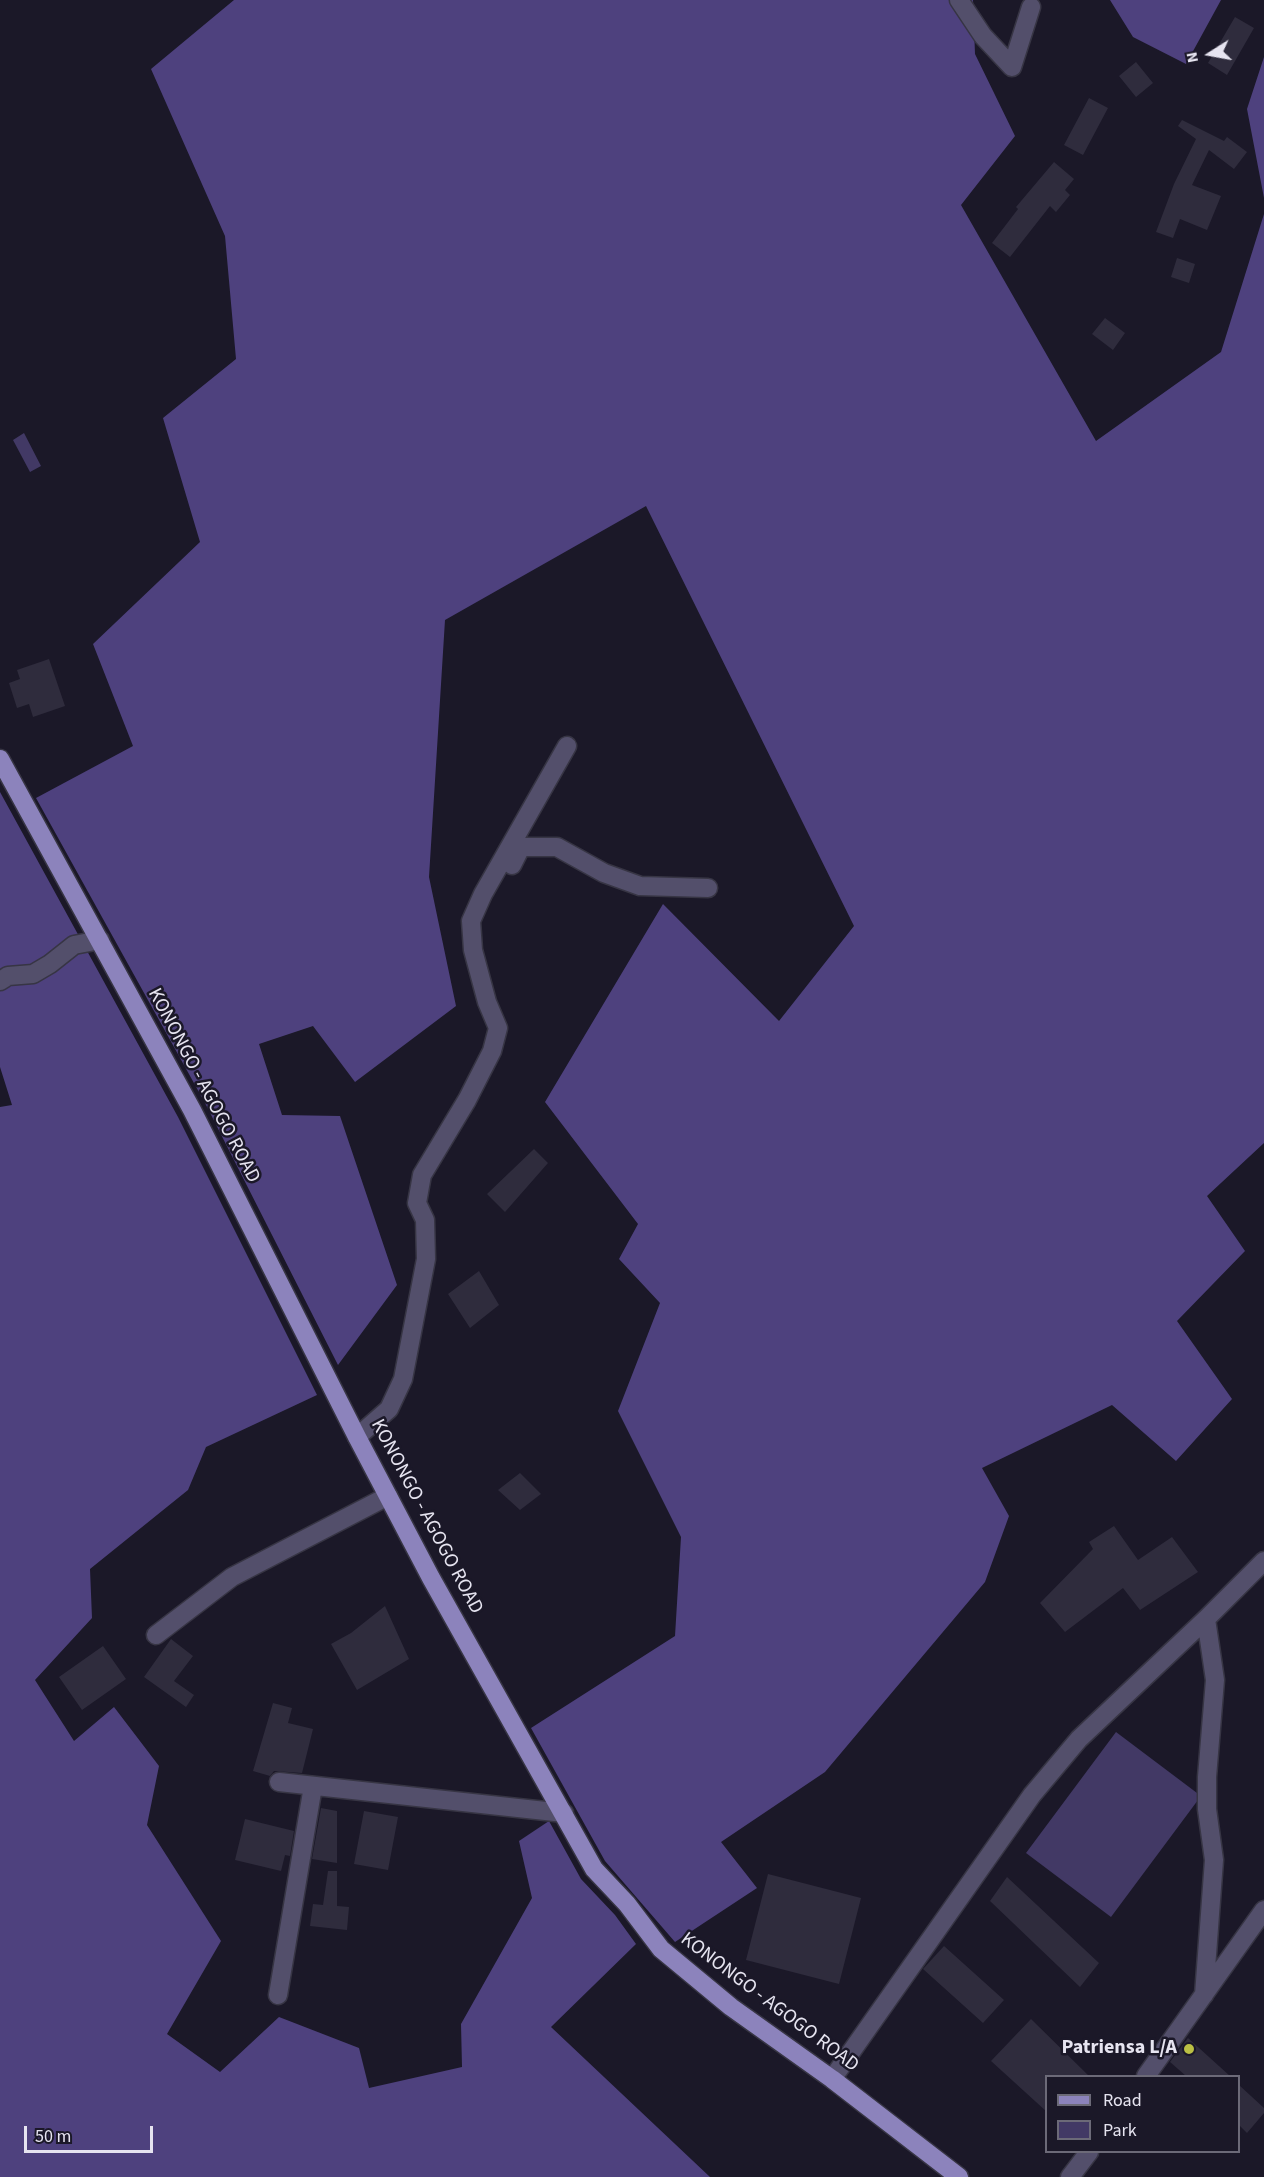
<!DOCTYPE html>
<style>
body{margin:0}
#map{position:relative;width:1264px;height:2177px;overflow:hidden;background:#1b1828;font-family:"Source Sans 3",sans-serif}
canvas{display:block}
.legend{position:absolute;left:1045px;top:2075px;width:195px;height:78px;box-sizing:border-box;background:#1b1828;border:2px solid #6c6a78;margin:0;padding:8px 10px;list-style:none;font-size:18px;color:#e6e4f0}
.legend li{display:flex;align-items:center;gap:12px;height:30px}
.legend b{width:30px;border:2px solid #6c6a78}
.north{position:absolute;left:1180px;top:24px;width:60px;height:60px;-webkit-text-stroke:4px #1b1828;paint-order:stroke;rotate:259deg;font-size:16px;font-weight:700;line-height:24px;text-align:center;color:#e6e4f0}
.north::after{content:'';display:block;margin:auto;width:21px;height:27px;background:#e6e4f0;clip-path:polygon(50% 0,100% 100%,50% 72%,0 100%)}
.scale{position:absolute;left:24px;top:2126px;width:129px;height:27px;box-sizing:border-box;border:3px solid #e6e4f0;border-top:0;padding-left:8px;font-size:18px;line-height:21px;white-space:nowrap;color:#e6e4f0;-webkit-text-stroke:4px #1b1828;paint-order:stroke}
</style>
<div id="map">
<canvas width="1264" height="2177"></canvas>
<ul class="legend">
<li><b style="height:8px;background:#8c83bc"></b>Road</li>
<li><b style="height:16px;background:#423965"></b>Park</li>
</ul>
<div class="north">N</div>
<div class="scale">50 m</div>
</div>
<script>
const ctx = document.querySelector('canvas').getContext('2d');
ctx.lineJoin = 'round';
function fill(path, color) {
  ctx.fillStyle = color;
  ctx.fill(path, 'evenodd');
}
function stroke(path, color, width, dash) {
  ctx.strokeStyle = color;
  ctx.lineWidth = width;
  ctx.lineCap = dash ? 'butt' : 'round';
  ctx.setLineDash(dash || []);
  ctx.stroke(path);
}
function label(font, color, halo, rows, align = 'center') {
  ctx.font = font + ' "Source Sans 3",sans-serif';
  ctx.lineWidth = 5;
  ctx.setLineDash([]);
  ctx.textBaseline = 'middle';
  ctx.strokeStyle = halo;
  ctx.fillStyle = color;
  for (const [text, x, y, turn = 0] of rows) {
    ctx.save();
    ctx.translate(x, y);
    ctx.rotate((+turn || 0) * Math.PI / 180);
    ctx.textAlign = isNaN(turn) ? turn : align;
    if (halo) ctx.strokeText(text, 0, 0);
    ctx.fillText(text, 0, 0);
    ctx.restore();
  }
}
fill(new Path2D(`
 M24,433L41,466L30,472L13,440Z
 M1116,1732L1201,1796L1111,1917L1026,1853Z`), '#423965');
fill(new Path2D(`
 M234,0H973L975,54L1015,136L961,205L1096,441L1221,352L1264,214V1143L1207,1196L1245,1251L1177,1321L1232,1399L1176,1461L1112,1405L982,1468L1009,1516L985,1582L825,1772L721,1842L757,1888L675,1942L605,1861L531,1728L675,1636L681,1537L618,1411L660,1303L619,1259L638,1224L545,1102L663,904L779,1021L854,926L646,506L445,620L429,877L456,1006L355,1082L313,1026L259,1044L282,1115L340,1116L397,1285L338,1365L205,1103L36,798L133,746L93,644L200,542L163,418L236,359L225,236L151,69Z
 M1110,0H1221L1186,64L1133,37Z
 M1264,57V198L1247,109Z
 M0,792L178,1117L317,1395L206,1447L188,1490L90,1569L92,1618L35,1680L74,1741L114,1707L159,1766L147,1825L221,1941L167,2034L220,2072L279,2017L359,2048L369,2088L462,2067L461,2024L532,1898L519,1841L549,1821L581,1879L615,1915L636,1944L551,2027L710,2177H0V1107L12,1105L0,1067Z`), '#4e417e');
fill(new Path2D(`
 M1235,17L1254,28L1227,75L1208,63Z
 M1136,62L1153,83L1136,97L1119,76Z
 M1089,98L1108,108L1083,155L1064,145Z
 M1182,120L1224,141L1227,137L1247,152L1234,169L1209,150L1192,185L1221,196L1207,230L1180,219L1173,238L1156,232L1174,184L1196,139L1178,126Z
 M1054,162L1074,179L1065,190L1070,195L1056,212L1050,206L1010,257L992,243L1018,209L1016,207Z
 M1177,258L1195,264L1189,283L1171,277Z
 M1105,318L1125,333L1113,350L1092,334Z
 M49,659L65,706L33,717L29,704L17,708L9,683L20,679L17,670Z
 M534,1149L548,1163L505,1212L487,1194Z
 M479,1271L499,1305L470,1328L448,1294Z
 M520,1473L541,1494L520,1510L498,1490Z
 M1114,1526L1138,1560L1172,1537L1198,1572L1140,1610L1123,1588L1065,1632L1040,1603L1093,1549L1089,1542Z
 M385,1606L409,1659L357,1690L331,1644L351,1633Z
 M171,1639L193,1656L174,1681L194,1695L186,1707L144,1677Z
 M103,1646L126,1679L82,1710L59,1677Z
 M273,1703L292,1708L288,1723L313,1729L302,1773L274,1771L270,1776L253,1771Z
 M321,1808L337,1811V1863L312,1859Z
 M364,1811L398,1817L388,1870L354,1864Z
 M245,1819L294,1831L290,1856L285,1855L281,1871L235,1860Z
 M328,1871H337V1906L349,1907L347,1930L310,1926L313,1904L323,1905Z
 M768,1874L861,1898L839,1984L746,1960Z
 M1007,1877L1099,1963L1080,1987L990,1901Z
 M944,1946L1004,2000L983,2023L923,1969Z
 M1031,2019L1089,2076H1047V2112L991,2061Z
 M1188,2038L1230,2076H1186L1170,2062Z
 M1239,2085L1264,2108V2113L1247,2133L1239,2125Z`), '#2f2c3d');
const minor = new Path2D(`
 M959,0L983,36L1012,67L1031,7
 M512,865L521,847H557L604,873L640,886L708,888
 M0,981L8,976L33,974L50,964L74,945L100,940
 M357,1437L389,1409L403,1379L426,1259L425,1220L417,1203L422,1175L467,1100L492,1051L498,1028L487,1002L473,950L471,921L483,894L567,746
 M156,1635L232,1577L388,1496
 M279,1782L564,1813
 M278,1995L313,1786
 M1204,1995L1214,1860L1207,1809V1777L1215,1680L1206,1619
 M1146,2076L1264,1910
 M832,2079L1032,1795L1079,1739L1206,1619L1264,1561
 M1070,2177L1089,2152`);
const major = new Path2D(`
 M0,759L192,1110L357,1437L431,1578L594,1869L627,1904L661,1949L731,2007L832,2079L959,2177`);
stroke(minor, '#373544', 21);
stroke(major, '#373544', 21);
stroke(minor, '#534f6b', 18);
stroke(major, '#8c83bc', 18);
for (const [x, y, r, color] of [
 [1189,2049,6,"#bbc044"]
]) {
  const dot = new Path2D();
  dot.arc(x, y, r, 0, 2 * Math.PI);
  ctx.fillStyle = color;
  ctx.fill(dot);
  stroke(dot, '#1b1828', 2);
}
label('20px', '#e6e4f0', '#1b1828', [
 ["KONONGO - AGOGO ROAD",203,1086,62],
 ["KONONGO - AGOGO ROAD",426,1517,62],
 ["KONONGO - AGOGO ROAD",769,2003,37]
]);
label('bold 20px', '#e6e4f0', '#1b1828', [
 ["Patriensa L/A",1177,2049]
], 'right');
</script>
